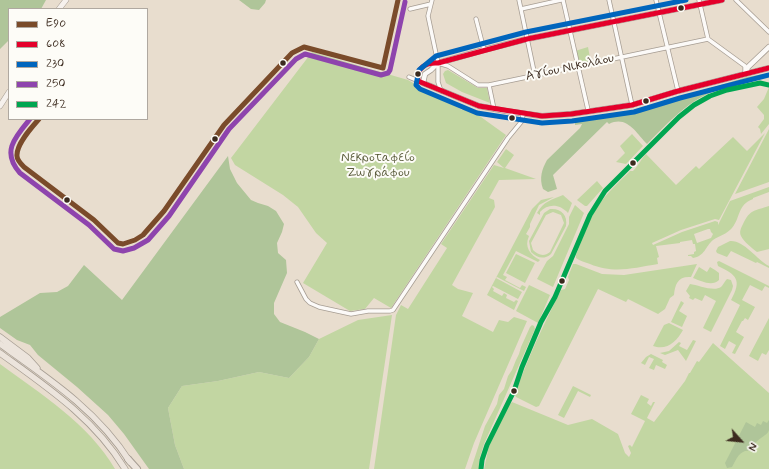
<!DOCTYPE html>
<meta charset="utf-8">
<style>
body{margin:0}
#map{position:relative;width:769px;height:469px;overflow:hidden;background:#e8ddce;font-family:Mynerve,sans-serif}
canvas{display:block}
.legend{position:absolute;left:8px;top:8px;width:140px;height:112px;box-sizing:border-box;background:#fdfcf7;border:1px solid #afa8a0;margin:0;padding:5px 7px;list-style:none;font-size:12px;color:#3b2a1e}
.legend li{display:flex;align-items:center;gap:8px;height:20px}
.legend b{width:20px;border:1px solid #afa8a0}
.north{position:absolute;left:721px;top:421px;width:40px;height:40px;-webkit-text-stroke:3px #fdfcf7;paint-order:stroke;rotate:117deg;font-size:11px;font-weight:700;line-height:16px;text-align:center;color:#3b2a1e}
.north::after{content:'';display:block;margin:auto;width:14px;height:18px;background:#3b2a1e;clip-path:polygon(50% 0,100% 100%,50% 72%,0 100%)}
</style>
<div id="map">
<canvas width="769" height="469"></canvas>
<ul class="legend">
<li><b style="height:5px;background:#7a4b2a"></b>Ε90</li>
<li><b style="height:5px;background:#e4002b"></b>608</li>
<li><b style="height:5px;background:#0065bd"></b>230</li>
<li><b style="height:5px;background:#8e44ad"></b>250</li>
<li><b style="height:5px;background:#00a651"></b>242</li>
</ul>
<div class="north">N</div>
</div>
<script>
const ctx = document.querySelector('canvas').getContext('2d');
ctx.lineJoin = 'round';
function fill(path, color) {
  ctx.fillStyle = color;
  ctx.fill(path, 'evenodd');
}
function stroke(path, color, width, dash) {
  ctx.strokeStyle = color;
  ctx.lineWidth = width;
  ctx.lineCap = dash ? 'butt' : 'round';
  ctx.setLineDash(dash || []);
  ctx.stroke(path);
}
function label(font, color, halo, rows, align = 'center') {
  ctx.font = font + ' Mynerve,sans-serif';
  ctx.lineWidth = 4;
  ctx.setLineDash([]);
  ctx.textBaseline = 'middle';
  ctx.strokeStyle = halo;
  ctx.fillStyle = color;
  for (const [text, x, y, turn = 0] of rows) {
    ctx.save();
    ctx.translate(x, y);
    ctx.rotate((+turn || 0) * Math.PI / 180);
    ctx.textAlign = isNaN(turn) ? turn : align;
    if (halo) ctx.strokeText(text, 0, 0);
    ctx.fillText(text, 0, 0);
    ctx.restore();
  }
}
fill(new Path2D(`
 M588,47L591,63L579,66L575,51Z
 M312,52L408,80L434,95L435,94L462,110L464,107L474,112L506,135L391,308L374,298L365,309L350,311L303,283L327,243L316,233L298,207L283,195L235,165L231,158Z
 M448,70L478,88H487L490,103L462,92L446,83L443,74L445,71Z
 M769,87V124L761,134L760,129L758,127L764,119V115L757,107L764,99Z
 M769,129V182L735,194Z
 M765,133L719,220L715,219L681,230L652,243L653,245L682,232L715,221L718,222V225L730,201L769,187V192L753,198V199C737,205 741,217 732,228C727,234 719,236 713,240C705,247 705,256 693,258L691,256H688V255L694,254V252L696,251L695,244H693L692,240L680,242V243L656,246L659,257L657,258L658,264C633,268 614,274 590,264C585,262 580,261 576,258V255C583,238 588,220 598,206C607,193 619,182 630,171H633C639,165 641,159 646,154L676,185L696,166L699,169L733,137L747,151ZM708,229H710L711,232L713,234L711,238L697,243L694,234Z
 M632,134L643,146L626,164L616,162L625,153L620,146Z
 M506,149L514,155L505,168L536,179L499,180L489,198L494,200L495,207L452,285L458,289L473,293L462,316L493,332L499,320L508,322L514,317L527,321L474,443L465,469H374L396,315L401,305L408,309L447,248L441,244L494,165L504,168L497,162Z
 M597,181L603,188L587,206H585L577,200Z
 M563,195L572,203L568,213C560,204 548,203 540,212V215L537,213C544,201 551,200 563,195Z
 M554,197L539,205L530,224V227L526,234L529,236C524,247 530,255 540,260L538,262L516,251L503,275L507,277L505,280L520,288L522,285L526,287L524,291L497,277L496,278L522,292L518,299L493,286L492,287L494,289L493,291L502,296L504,293L507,295L506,298L514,302L516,300L518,301L514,310L487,295L532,209L541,200Z
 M575,205L584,213L553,287L537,279L547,261L553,256L569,224V217Z
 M769,206V249L757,252C752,248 744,242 741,236C739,232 741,228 743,224C750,209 755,211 769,206Z
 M550,209C561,208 568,215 566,226L551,254C544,260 537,258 531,252L529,241L544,213ZM553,212L561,215L564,223L550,252C544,257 538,255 533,250L531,243L546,215Z
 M730,241C744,240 756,259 769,266V268L757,262L756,263L731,251L727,257L717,253L716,251L718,247Z
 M516,254L535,263L525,283L506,273Z
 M719,261L769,286V288L765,286L762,291L750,285L742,300L755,307L748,320L745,318L743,321H742L736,332L744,337L735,354L732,353L736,345L729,341L725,349L720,346L740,305L731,300C742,280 737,275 718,266L717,262Z
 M573,264H576L602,274L624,275L697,264L691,277C678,276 675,284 674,295L670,298L665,309L658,314L628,299L626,302L598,289L539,406L536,407L516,397L515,395C527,359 544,324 561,290L565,289L569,280L568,277Z
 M699,267L707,272L710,267L715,270L719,273V280C712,287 701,281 693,278Z
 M727,279L731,280L733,286L732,290L711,332L703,328L716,301L705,295L702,301L695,298L693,300L689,298L690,296L686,291L690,284C698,285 714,292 721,287C723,285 725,281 727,279Z
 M529,285L550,295L538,323L516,311Z
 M681,301L684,303L679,311L687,316L682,327L671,322Z
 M392,315L369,469H184L175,445L168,408L182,386L218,381L259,372L289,378L309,357L319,339L358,320Z
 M769,318V350L766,355L762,353L758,361L749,356Z
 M669,323L683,330C677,341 667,351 653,346L664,325Z
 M532,325L534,326L535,329L484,444L479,460V469H471L485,426L497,404L499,395L504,389L508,376L512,370L516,360L519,354L521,347L530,327Z
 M693,340L696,341L686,361L678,350L665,355L660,353L669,351L679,342L681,343L679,346L687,350Z
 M713,343L769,393V469H484L489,446L509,405L512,402L568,425L592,419L618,434L625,453L629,457L631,453L628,446L630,445L632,447L645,421L631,414L641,395L649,399L647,403L651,406L653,402H655L647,418L654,422L685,381L689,373H690L697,361L699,362Z
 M651,354L663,360L662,362L667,365L665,369L656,365L654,370L649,368L654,359L649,357L645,365L641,363L646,357Z
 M0,364C42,395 88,423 115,469H0Z
 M573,386L591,395L590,397L578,391L564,418L558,415Z`), '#c2d6a2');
fill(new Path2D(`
 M0,0H46L41,9H9V40L0,49Z
 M239,0H266L265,3L259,10L251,9Z
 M769,73V75C753,83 735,84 718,90C689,99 668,123 647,144C636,133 627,115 609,124L607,122L553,175L557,189L548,192L543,189C539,178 542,169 547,160L580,128L582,124L575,125V121L631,112L747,77Z
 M228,156L230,169L237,183L251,200L258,203L268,206L276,211L284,224L282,232L277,243L278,253L286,260L287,273L274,303V314L280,322L305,332L319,339L309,357L289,378L259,372L218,381L182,386L168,408L175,445L184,469H149L124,434L108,415L77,387L38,355L30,345L17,340L0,328V317L40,293L57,292L68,286L84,265L122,300Z
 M769,420C769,423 769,427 769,430C767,437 755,438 751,451C740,449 737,458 732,467L727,468L725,463L746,422L755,427L757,423L761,425L763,421L767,423Z`), '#afc599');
const minor = new Path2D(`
 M432,0L428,16L438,63V82L441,91
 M519,0L535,76
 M563,0L588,110
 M609,0L632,105
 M656,0L678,91
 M699,0L708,39L745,66V73
 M736,0L769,32
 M410,9L431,4
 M521,9L561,0
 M476,19L484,50
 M438,63L448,66L478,85H489L708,39
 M409,77L423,83
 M489,85L494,109
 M297,282L306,299L310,303L319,307L351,314L368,311H390L393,310L508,138L522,121L523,114`);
const tertiary = new Path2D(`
 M722,0L527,39L484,50L438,63L431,70L425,74L423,83L479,106L506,111L542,116L571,114L632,105L678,91L769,68
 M745,74L748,67L769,47`);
const secondary = new Path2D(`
 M59,9L66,0
 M0,106L9,92`);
const primary = new Path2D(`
 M0,337L28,358L37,368
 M0,344C48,378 98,411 130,462
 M0,353C47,387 95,419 125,469`);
const motorway = new Path2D(`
 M128,459L137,469`);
stroke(minor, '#a69d93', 5);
stroke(tertiary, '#a69d93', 6);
stroke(secondary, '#a69d93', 6);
stroke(primary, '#a69d93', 7);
stroke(motorway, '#a69d93', 8);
stroke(minor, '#fcfaf8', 3.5);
stroke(tertiary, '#fcfaf8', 4.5);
stroke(secondary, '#f6f1ed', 5);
stroke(primary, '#ece4dc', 5.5);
stroke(motorway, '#ece4dc', 6);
stroke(new Path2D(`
 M383,68L398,0
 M39,119C32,127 16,144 17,156C17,160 21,164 24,167L94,220L118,243L123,244L135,240L143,235L164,211L224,125L292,53L304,47L383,68`), '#7a4b2a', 5);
stroke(new Path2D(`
 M722,0L527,39L438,63C426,62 416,68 418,81L479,106L542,116L571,114L632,105L678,91L769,68`), '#e4002b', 5);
stroke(new Path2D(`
 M686,0L526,32L436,56L419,70L416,85L420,89L477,113L542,123L572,121L634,112L680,98L769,75`), '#0065bd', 5);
stroke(new Path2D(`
 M30,119C15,137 1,152 20,173L89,225L114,249L123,251L134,248L148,240L169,216L229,129L296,59L305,54L381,75L388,73L390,70L405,2`), '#8e44ad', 5);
stroke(new Path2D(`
 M481,469L482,460L487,445L514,391L522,367L541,322L555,297L590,215L605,191L679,117L694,105L710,96L727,90L760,83L769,85`), '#00a651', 5);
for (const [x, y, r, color] of [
 [681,8,3.5,"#3b2a1e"],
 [283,63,3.5,"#3b2a1e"],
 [418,74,3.5,"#3b2a1e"],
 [646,101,3.5,"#3b2a1e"],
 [512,118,3.5,"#3b2a1e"],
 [215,139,3.5,"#3b2a1e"],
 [633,163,3.5,"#3b2a1e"],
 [67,200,3.5,"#3b2a1e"],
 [562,281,3.5,"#3b2a1e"],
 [514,391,3.5,"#3b2a1e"]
]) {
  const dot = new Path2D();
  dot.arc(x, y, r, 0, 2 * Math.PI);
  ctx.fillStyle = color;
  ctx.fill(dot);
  stroke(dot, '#fdfcf7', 1.5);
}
label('13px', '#3b2a1e', '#fdfcf7', [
 ["Αγίου Νικολάου",570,68,-12]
]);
label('13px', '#5a5c3b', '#fdfcf7', [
 ["Νεκροταφείο",378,158],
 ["Ζωγράφου",378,173]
]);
</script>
